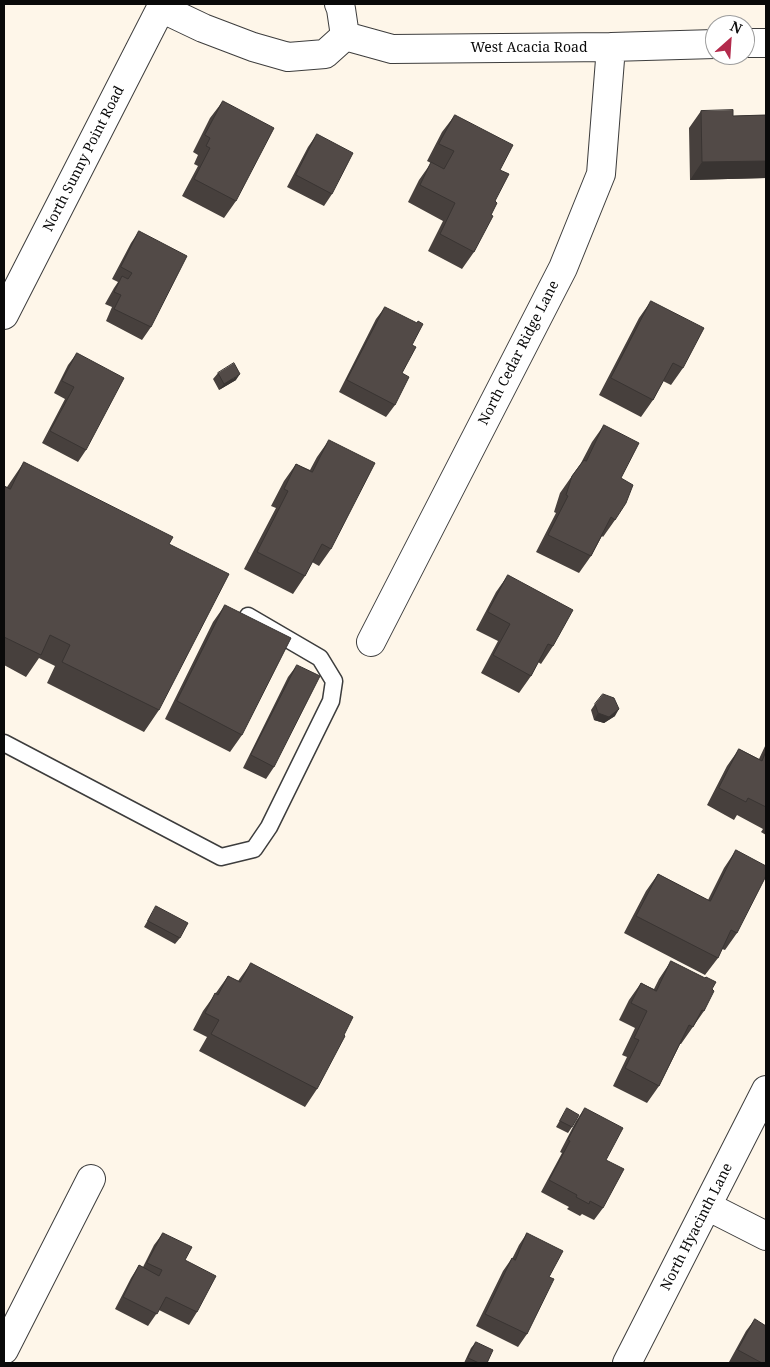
<!DOCTYPE html>
<style>
body{margin:0}
#map{position:relative;width:770px;height:1367px;overflow:hidden;background:#fef6e9;font-family:"Noto Serif",serif}
canvas{display:block}
.frame{position:absolute;inset:0;border:5px solid #0a0a0a;pointer-events:none}
.north{position:absolute;left:705px;top:15px;width:50px;height:50px;box-sizing:border-box;background:#fff;border:1px solid #9d9d9d;border-radius:50%;rotate:26deg;font-size:14px;font-weight:700;line-height:20px;text-align:center;color:#0a0a0a}
.north::after{content:'';display:block;margin:auto;width:18px;height:22px;background:#b32a4c;clip-path:polygon(50% 0,100% 100%,50% 72%,0 100%)}
</style>
<div id="map">
<canvas width="770" height="1367"></canvas>
<div class="frame"></div>
<div class="north">N</div>
</div>
<script>
const ctx = document.querySelector('canvas').getContext('2d');
ctx.lineJoin = 'round';
function stroke(path, color, width, dash) {
  ctx.strokeStyle = color;
  ctx.lineWidth = width;
  ctx.lineCap = dash ? 'butt' : 'round';
  ctx.setLineDash(dash || []);
  ctx.stroke(path);
}
function fill(path, color) {
  ctx.fillStyle = color;
  ctx.fill(path, 'evenodd');
}
function label(font, color, halo, rows, align = 'center') {
  ctx.font = font + ' "Noto Serif",serif';
  ctx.lineWidth = 5;
  ctx.setLineDash([]);
  ctx.textBaseline = 'middle';
  ctx.strokeStyle = halo;
  ctx.fillStyle = color;
  for (const [text, x, y, turn = 0] of rows) {
    ctx.save();
    ctx.translate(x, y);
    ctx.rotate((+turn || 0) * Math.PI / 180);
    ctx.textAlign = isNaN(turn) ? turn : align;
    if (halo) ctx.strokeText(text, 0, 0);
    ctx.fillText(text, 0, 0);
    ctx.restore();
  }
}
const service = new Path2D(`
 M4,743L221,857L254,849L269,827L331,701L334,681L320,658L248,616`);
const minor = new Path2D(`
 M161,8L203,28L253,47L288,57L325,54L345,36L341,9L339,4
 M345,36L392,49L611,47L715,44
 M745,43H766
 M4,315L163,4
 M371,642L563,268L601,174L611,47
 M707,1206L766,1236
 M4,1350L91,1179
 M627,1363L766,1090`);
stroke(service, '#3d3d3d', 19);
stroke(minor, '#3d3d3d', 30);
stroke(service, '#fff', 16);
stroke(minor, '#fff', 28);
fill(new Path2D(`
 M223,101L236,201L224,218L182,196L198,166L194,164L198,155L193,152L210,118Z
 M701,111L733,116L766,115V178L690,180L689,128Z
 M455,115L500,170L495,201L491,215L474,252L462,269L428,251L443,221L408,202L419,180L431,163L427,161L442,132Z
 M317,134L332,194L324,206L287,187L308,147Z
 M139,231L151,327L142,340L106,321L112,307L105,304L114,288L118,282L112,279L131,243Z
 M651,301L683,368L671,385L663,381L653,400L641,417L599,395L639,318Z
 M385,307L412,345L402,373L395,405L386,417L339,392L376,319Z
 M77,353L86,450L78,462L42,443L65,399L54,393L68,365Z
 M218,373L236,380L219,390L213,379Z
 M604,425L621,478L615,520L603,537L602,536L591,556L579,573L536,552L556,513L554,512L560,493L581,463L592,442Z
 M329,440L331,549L319,566L312,562L305,576L293,594L244,569L276,508L271,506L284,481L296,464L310,470L317,457Z
 M24,462L169,544L159,710L144,732L47,683L55,666L39,658L26,677L4,665V486L7,487Z
 M508,575L553,646L541,664L538,662L531,676L519,693L481,673L498,641L476,630L496,592Z
 M225,605L242,735L230,752L165,719L213,622Z
 M297,665L274,767L266,779L243,768L288,677Z
 M595,704L615,716L604,723L594,720L591,710Z
 M766,744V835L761,832L763,829L737,815L734,820L707,805L727,766L739,749L759,759Z
 M736,850L737,933L725,950L722,949L718,958L705,975L624,933L646,891L658,874L708,900L724,868Z
 M156,906L180,938L175,944L144,927Z
 M671,961L712,989L704,1011L681,1044H680L659,1086L647,1103L613,1086L627,1057L622,1055L635,1028L619,1020L629,1000L641,983L654,989L659,979Z
 M251,963L317,1089L305,1107L199,1051L207,1037L193,1030L203,1011L228,976L238,981Z
 M567,1108L572,1127L568,1133L556,1127Z
 M585,1108L606,1160L603,1208L594,1220L582,1214L580,1216L567,1209L569,1207L541,1192L562,1153L560,1152L576,1121Z
 M163,1233L185,1260L197,1312L189,1325L159,1310L148,1326L115,1309L131,1278L139,1265L143,1267L154,1245Z
 M527,1233L549,1277L527,1334L518,1347L476,1326L503,1271L512,1258V1259L519,1245Z
 M755,1319L766,1363H732L729,1362L746,1331Z
 M476,1342L487,1363H464L471,1348Z`), '#47403d');
fill(new Path2D(`
 M766,161V178L690,180L702,162Z
 M240,374L236,380L219,390L224,384Z
 M619,709L615,716L604,723L594,720L598,713Z`), '#393432');
const building = new Path2D(`
 M223,101L274,128L236,201L194,179L210,148L206,146L210,138L205,135Z
 M733,110V116L766,115V161L702,162L701,111Z
 M455,115L513,145L500,170L509,174L495,201L497,203L491,215L493,216L474,252L440,234L455,203L420,185L431,162L444,169L454,151L439,144Z
 M317,134L353,153L332,194L296,175Z
 M139,231L187,256L151,327L114,309L121,295L114,292L122,276L128,279L132,273L121,267Z
 M651,301L704,328L683,368L673,363L653,400L611,378Z
 M385,307L417,323L418,321L423,324L412,345L416,347L402,373L409,377L395,405L347,380Z
 M77,353L124,378L86,450L50,431L74,387L62,381Z
 M234,363L240,374L224,384L218,373Z
 M604,425L639,443L621,478L633,485L626,503L615,520L611,517L591,556L548,535L568,496L566,495L572,476L584,460L586,461Z
 M329,440L375,463L331,549L322,544L305,576L257,552L288,491L284,489L296,464L312,472Z
 M24,462L173,537L169,544L229,574L159,710L62,662L70,645L50,635L41,655L4,637V486L10,489Z
 M508,575L573,610L553,646L548,644L531,676L493,655L510,624L488,612Z
 M225,605L291,638L242,735L177,701Z
 M297,665L320,676L274,767L251,755Z
 M603,694L614,698L619,709L609,717L598,713L595,704Z
 M739,749L762,761L766,751V807L748,798L746,802L719,788Z
 M736,850L766,866V876L737,933L731,930L718,958L636,916L658,874L710,901Z
 M156,906L188,923L180,938L148,921Z
 M671,961L705,978L706,977L716,982L712,989L714,991L704,1011L702,1010L693,1027L689,1025L659,1086L625,1068L639,1040L634,1038L647,1011L631,1003L641,983L656,991Z
 M251,963L353,1017L344,1035L345,1036L317,1089L211,1034L219,1020L205,1013L215,993L218,995L228,976L240,982Z
 M567,1108L579,1115L572,1127L560,1121Z
 M585,1108L623,1128L606,1160L624,1169L603,1208L590,1201L589,1204L576,1197L577,1195L549,1180L570,1141L568,1140Z
 M163,1233L192,1247L185,1260L216,1276L197,1312L166,1297L157,1314L123,1297L139,1265L159,1276L162,1270L147,1263Z
 M527,1233L563,1251L549,1277L554,1279L527,1334L485,1314L512,1258L515,1260Z
 M755,1319L766,1326V1363H762L738,1350Z
 M476,1342L493,1350L487,1363H479L468,1358Z`);
fill(building, '#524a47');
stroke(building, '#393432', 1);
label('14px', '#0a0a0a', '#fff', [
 ["West Acacia Road",529,48],
 ["North Sunny Point Road",84,159,-63],
 ["North Cedar Ridge Lane",519,353,-63],
 ["North Hyacinth Lane",697,1227,-63]
]);
</script>
